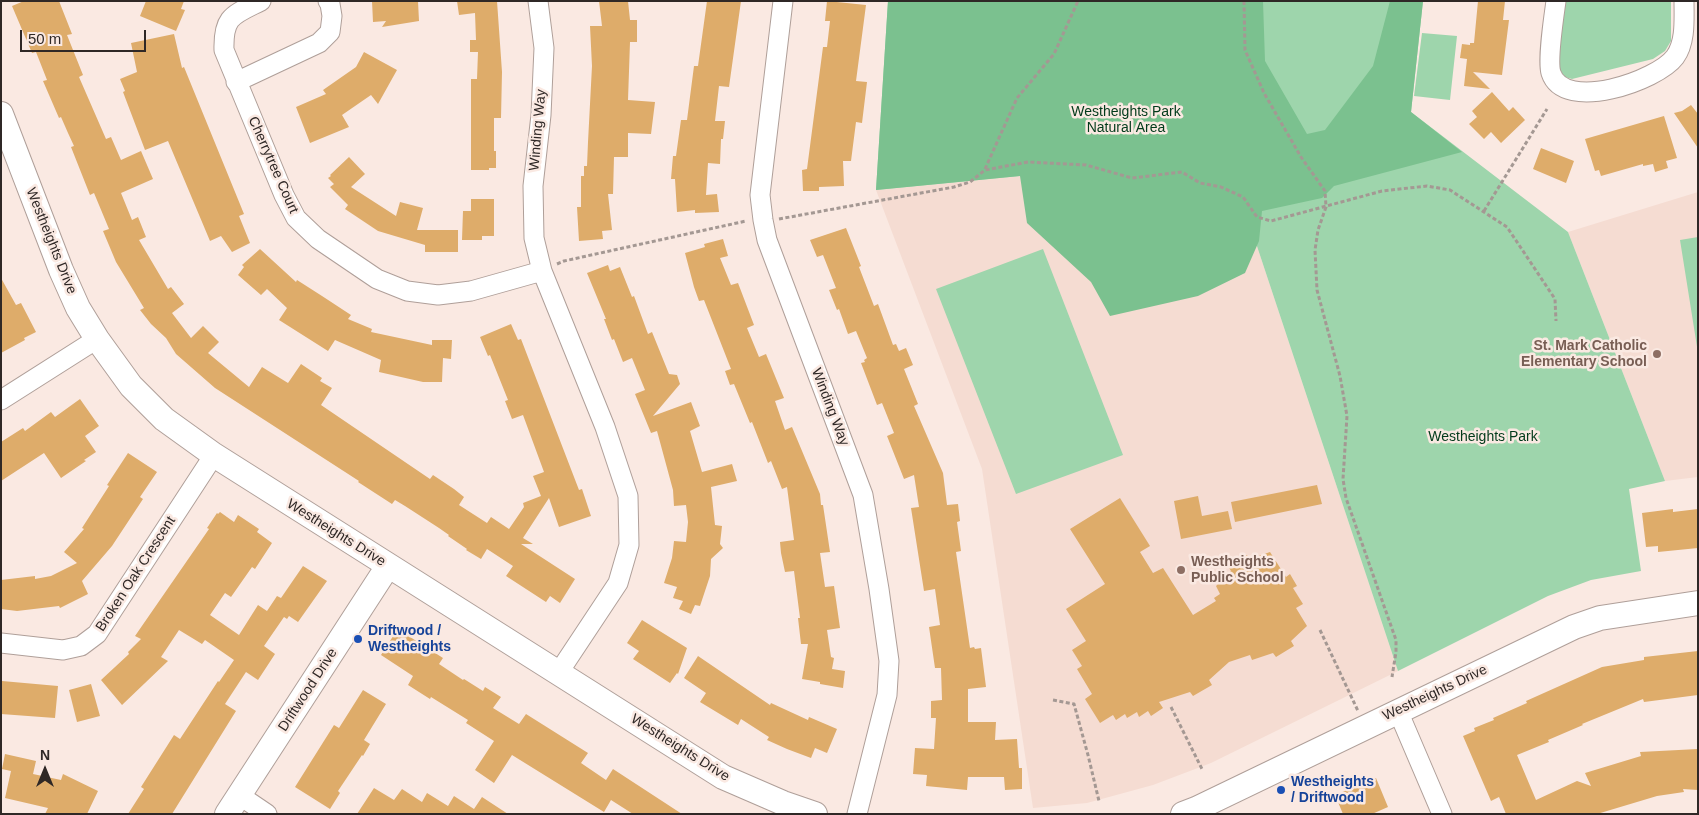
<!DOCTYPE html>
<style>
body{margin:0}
#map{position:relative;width:1699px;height:815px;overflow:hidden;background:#fae9e2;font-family:Arial,sans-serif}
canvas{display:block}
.frame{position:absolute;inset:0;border:2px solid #2f2826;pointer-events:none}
.north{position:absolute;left:20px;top:745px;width:50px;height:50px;-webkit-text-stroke:4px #fae9e2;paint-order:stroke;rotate:0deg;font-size:14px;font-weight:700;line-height:20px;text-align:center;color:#2f2826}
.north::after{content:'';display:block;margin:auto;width:18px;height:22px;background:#2f2826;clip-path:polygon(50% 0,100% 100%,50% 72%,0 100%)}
.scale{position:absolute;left:20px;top:30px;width:126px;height:22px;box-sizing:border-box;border:2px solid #2f2826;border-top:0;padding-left:6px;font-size:15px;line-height:18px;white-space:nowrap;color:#2f2826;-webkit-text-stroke:4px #fae9e2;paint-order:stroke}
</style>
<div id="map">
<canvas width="1699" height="815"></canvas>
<div class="frame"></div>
<div class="north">N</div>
<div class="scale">50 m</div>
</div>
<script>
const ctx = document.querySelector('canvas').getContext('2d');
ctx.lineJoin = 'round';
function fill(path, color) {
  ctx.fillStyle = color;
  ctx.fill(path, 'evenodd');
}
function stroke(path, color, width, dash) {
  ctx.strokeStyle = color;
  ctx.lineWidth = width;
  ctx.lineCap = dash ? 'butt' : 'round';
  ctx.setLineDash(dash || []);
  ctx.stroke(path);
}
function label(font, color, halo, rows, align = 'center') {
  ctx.font = font + ' Arial,sans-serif';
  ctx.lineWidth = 5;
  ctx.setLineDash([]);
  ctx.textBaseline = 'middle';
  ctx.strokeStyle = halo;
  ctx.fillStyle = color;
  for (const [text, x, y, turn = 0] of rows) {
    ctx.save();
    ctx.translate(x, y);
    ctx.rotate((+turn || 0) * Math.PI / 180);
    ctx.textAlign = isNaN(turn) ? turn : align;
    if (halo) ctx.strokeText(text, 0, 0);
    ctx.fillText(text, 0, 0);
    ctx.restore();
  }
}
fill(new Path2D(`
 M1020,176L1245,210L1398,671L1211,763L1153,785L1087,803L1033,808L982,469L876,190Z
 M1698,192V477L1665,481L1568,232Z`), '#f5dcd2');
fill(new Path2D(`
 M888,1H1423L1411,112L1568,232L1665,481L1629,489L1641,571L1591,580L1548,596L1398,671L1245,210L1020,176L876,190Z
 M1565,1H1671V41L1665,51L1653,59L1572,79L1564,77L1558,65Z
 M1422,33L1457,36L1450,100L1414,96Z
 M1698,237V353L1680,240Z
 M1043,249L1123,455L1016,494L936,289Z`), '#9ed5ac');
fill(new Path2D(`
 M888,1H1263L1265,61L1307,134L1325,130L1373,66L1390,1H1423L1411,112L1462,152L1334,186L1322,198L1262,211L1259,241L1245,273L1198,296L1110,316L1091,282L1027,223L1020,176L876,190Z`), '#7bc18f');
fill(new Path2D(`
 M24,1H59L72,34L67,35L83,75L79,77L106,139L111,137L121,160L141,151L153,179L121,193L132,220L138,217L146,237L139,240L168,289L171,287L184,304L172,313L191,338L203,326L219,342L208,353L249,387L262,367L288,383L301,364L322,378L320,381L332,388L321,405L430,479L433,475L454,489L464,497L459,505L487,523L491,517L509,529L524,507L523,503L541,496L533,476L544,472L523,415L512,419L505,401L508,400L490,355L488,356L480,337L511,324L518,340L521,339L579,490L582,489L591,516L559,527L549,498L523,538L533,544H521L575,579L560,603L550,596L546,602L506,576L513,566L487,549L481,559L466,550L467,549L448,536L449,535L439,528L405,506L395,500L392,504L358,482L359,481L215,388L176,354L166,338L151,324L140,310L144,308L116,262L103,231L109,229L94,193L90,195L71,147L74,146L68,133L61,117L59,118L43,81L47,80L36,52L32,53L12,6Z
 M146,1H184L181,9L185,10L176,31L140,16Z
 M372,1H418L419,21L382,27L386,21L373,22Z
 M457,1H497L502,72L501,118H494V151H496V168H489V170H471V79H477L478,52H470V40H476L475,13L459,15Z
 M599,1H628L630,20H637V42H630L628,100L655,102L651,134L628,133V157H614L613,194H608L612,230L602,231L603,239L579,241L577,207H581V176H584V166H587L588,142L592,66L590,26H602Z
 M707,1H741L729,87L719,86L715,121H725L723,139H721L720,164L708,163L706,195L717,194L719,212L695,213V210L677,212L675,179H671L673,156H676L681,120H687L694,66H698Z
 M827,1L866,5L856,81L867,82L862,123L856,122L851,161H843L844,186L819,187V191H803L802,170L807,169L823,47H827L830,21H825Z
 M1478,1H1505L1503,20H1509L1502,75L1473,72L1490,89L1464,86L1467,59L1460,58L1462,44L1470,45V43H1474Z
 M174,34L182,68L184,67L244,214L239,216L250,243L232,252L221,236L210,241L168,141L145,150L123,92L125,91L120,79L137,72L131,43Z
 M364,52L397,70L378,104L371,95L342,115L349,127L310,143L296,107L326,94L323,90L356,67Z
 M1492,92L1509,111L1513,107L1525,120L1501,143L1491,132L1484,139L1469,124L1477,117L1472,111Z
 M1691,105L1698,114V148L1674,113L1682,111Z
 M1664,116L1677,158L1666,161L1668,168L1655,172L1653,164L1643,166V164L1601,176L1599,170L1595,171L1585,139Z
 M1541,148L1574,161L1566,183L1533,169Z
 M349,157L365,174L351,187L396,216L400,202L423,208L417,230H458V252H425V245L378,231L345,209L348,205L330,187L334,184L328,178L331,176L330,175Z
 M471,199H494V236H482V240H462L463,211H471Z
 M846,228L861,266L859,267L874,306L878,304L893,345L896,344L899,351L906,348L913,365L904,369L918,404L914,406L943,473L947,505L958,504L960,521L957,522L961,551L956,552L970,648L974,647L975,649L981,648L986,687L968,689V722H996L995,740L1017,739L1019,768H1022V789L1005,790L1004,777H968L967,790L926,786L927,775L913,774L915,748L934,749L936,718H931V701L942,700L941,668H935L929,627L940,625L935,589L924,591L911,508L919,507L914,475L904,479L887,436L894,433L882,403L877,405L861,363L865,362L864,360L867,358L856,331L848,334L839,309L837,310L829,290L836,288L823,255L817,257L810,240Z
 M723,239L728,256L720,258L731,285L738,283L754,325L747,328L759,357L766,354L784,398L775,401L785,430L792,427L820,494L821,505H823L830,552L820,553L825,587L834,586L840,628L827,630L831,657L834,658L832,669L845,671L843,688L820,684V682L802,679L808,644H801L798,618H800L794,571L785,572L781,553L780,542L794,540L787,487L782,489L771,461L768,463L752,422L750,423L734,384L730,385L725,371L731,369L704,300L699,301L694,287L685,253L705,247L704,244Z
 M260,249L296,282L297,280L322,296L351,315L348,319L372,329L371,332L432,345V340H452L451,359L443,358L442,382H423L379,372L381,360L335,340L328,351L279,320L287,308L267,289L261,295L238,275L244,267L242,265Z
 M608,265L610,271L620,267L632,297L634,296L648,334L652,332L669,374L677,375L680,384L653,416L691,402L700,426L690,431L702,472L732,464L737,481L711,487L715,525L722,526L720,544L723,548L711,559L710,576L700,606L695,605L691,614L679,609L683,601L673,598L677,587L664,583L672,558L674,541L686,542L688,522L686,505L674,506L673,490L657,431L651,433L635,394L645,390L632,358L623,362L614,339L612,340L604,319H606L587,273Z
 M1,278L16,305L21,303L36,332L24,338L25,340L1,353Z
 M80,399L99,426L85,436L96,452L84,460L86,461L61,478L44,453L1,481V442L23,428L25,431L51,412L55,417Z
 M128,453L157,472L140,497L143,499L112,546L82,581L88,594L60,608L59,606L17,611L1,609V580L35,576V579L51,576L77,563L64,552L84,529L82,528L109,486L107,485Z
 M1317,485L1322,504L1235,522L1231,502Z
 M1198,496L1202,516L1228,511L1232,529L1181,539L1174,501Z
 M1120,498L1150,546L1140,552L1153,573L1163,568L1193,615L1216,601L1214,598L1220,594L1216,586L1231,571L1228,566L1247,555L1250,559L1270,552L1286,577L1290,574L1297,586L1293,588L1303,604L1296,608L1307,626L1291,641L1294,646L1276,657L1273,653L1252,660L1250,655L1229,662L1209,680L1212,685L1193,696L1190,692L1159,702L1163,708L1151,716L1148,711L1139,717L1137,712L1127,718L1125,714L1116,720L1113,715L1100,723L1085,699L1092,694L1077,669L1082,666L1072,650L1086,641L1066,609L1105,584L1070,529Z
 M1673,509V512L1698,509V548L1658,552V546L1646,547L1642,513Z
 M220,512L234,522L238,515L259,529L257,532L272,543L255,569L252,567L231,597L225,593L210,615L239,635L258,605L267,611L277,596L281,598L303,566L327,581L298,622L289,616L287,619L284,617L264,646L275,654L258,680L246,672L225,704L236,711L172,814H128L144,789L141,787L174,735L180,739L218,681L219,682L234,660L205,640L202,644L179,630L161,657L168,661L122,705L101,680L129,654L128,652L141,639L135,636L209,529L207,528L217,513L218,514Z
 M642,620L687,648L678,674L677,673L670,683L633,659L639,651L627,643Z
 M397,630L406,636L407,635L443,658L439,664L463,680L464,679L483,691L485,687L501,697L493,708L519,724L526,714L588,753L581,763L606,780L613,769L682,814H633L611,800L604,812L512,755L494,783L475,770L494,741L466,723L468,720L431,697L430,699L408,685L413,676L381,655Z
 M1698,651V695L1644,702L1643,699L1582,724L1583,725L1548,740L1549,742L1517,755L1536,800L1577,781L1591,786L1585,773L1641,756L1640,752L1698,749V790L1683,789L1684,792L1657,796L1597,814H1506L1499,797L1491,801L1463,736L1475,731L1474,728L1494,720L1493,718L1527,703L1526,701L1602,667L1644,660V657Z
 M698,656L770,705L771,703L808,720L809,717L837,729L827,753L815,748L811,758L787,749L767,740L769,737L741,719L738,725L700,702L706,693L684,678Z
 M2,681L58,686L55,718L1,714Z
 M91,684L100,716L77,722L69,690Z
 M363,690L386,704L364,740L370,744L363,756L362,755L338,791L340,793L330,809L295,787L334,725L339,728Z
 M5,754L36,761L33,774L61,780L63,774L98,791L87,814H45L48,808L5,798L11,771L2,769Z
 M1376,778L1388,807L1372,814H1343L1335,795Z
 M374,788L394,800L402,789L422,802L427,793L448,806L454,796L474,809L482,797L508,814H357Z`), '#deac6a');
const minor = new Path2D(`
 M261,1C233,15 223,16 224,50L284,195L296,218L318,239L377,279L407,291L438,295L471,291L542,271
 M538,1L544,48L541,115L533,186L534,238L542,271L605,427L628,496L629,545L618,583L559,672
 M783,1L760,195L763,220L767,240L863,495L879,589L889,661L887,695L857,814
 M1556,1C1554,16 1547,60 1551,73C1564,113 1657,81 1675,57C1686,42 1684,19 1684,1
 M236,82L319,43L330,32L332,16L330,4L328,1
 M1,400L97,339
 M1,643L63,650L81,646L97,634L214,455
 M1398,711L1442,814
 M239,795L267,814`);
const tertiary = new Path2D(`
 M1,114L61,270L78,308L97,339L131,386L164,419L214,455L723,777L783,803L815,814
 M227,814L388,566
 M1183,814L1196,809L1574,627L1600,618L1698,603`);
stroke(minor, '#af9f99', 21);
stroke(tertiary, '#af9f99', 26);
stroke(new Path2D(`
 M1244,1L1245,50L1264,93L1301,157L1325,191L1326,207L1318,230L1315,250L1317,290L1340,376L1347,416L1343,479L1346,498L1396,640V652L1392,677
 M985,169L1017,98L1054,54L1078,1
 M1484,211L1547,109
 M779,219L954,187L970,182L985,170L1028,162L1086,165L1132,178L1182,172L1200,183L1221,187L1243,197L1257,217L1271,221L1382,191L1427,186L1450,190L1507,227L1555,299L1556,321
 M557,264L564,261L746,221
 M1320,630L1358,711
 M1053,700L1074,704L1088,755L1099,801
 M1171,707L1202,769`), '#a49893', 3, [4, 2.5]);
stroke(minor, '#fff', 19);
stroke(tertiary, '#fff', 24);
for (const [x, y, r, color] of [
 [1657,354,5,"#8d6e63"],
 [1181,570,5,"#8d6e63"],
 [358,639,5,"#1a4fb4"],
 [1281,790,5,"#1a4fb4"]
]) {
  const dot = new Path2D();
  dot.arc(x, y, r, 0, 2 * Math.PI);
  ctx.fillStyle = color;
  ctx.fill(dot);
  stroke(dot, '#fae9e2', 2);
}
label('14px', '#013a1a', '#fae9e2', [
 ["Westheights Park",1126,112],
 ["Natural Area",1126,128],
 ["Westheights Park",1483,437]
]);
label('14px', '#2f2826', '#fae9e2', [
 ["Winding Way",538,130,-85],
 ["Cherrytree Court",273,165,66],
 ["Westheights Drive",51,241,68],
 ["Winding Way",830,407,69],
 ["Westheights Drive",336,533,32],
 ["Broken Oak Crescent",136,574,-57],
 ["Driftwood Drive",308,690,-57],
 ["Westheights Drive",1435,693,-25],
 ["Westheights Drive",680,748,32]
]);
label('bold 14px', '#785e54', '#fae9e2', [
 ["St. Mark Catholic",1647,346],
 ["Elementary School",1647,362],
 ["Westheights",1191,562,"left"],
 ["Public School",1191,578,"left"]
], 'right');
label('bold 14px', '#164399', '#fae9e2', [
 ["Driftwood /",368,631],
 ["Westheights",368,647],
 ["Westheights",1291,782],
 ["/ Driftwood",1291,798]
], 'left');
</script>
